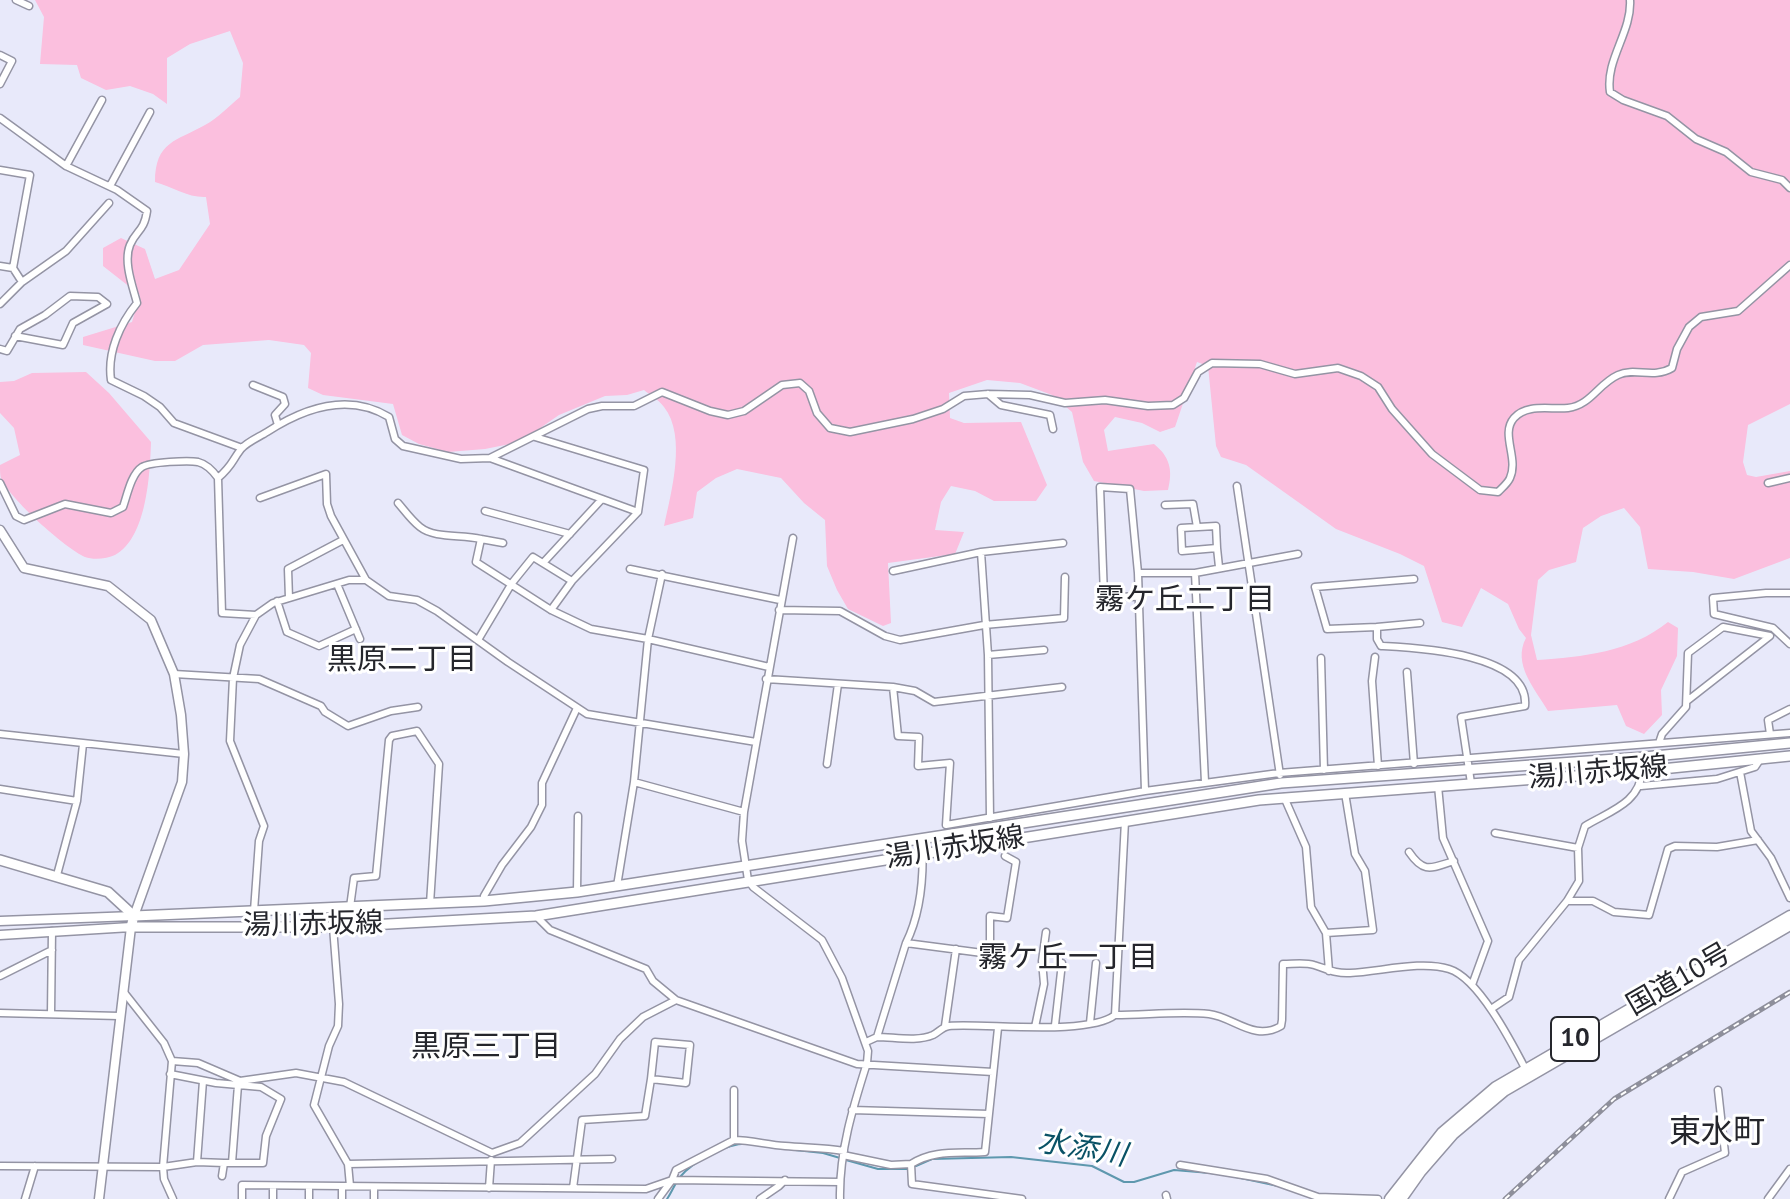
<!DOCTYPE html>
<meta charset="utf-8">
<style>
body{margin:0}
canvas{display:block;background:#e8e9fa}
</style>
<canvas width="1790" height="1199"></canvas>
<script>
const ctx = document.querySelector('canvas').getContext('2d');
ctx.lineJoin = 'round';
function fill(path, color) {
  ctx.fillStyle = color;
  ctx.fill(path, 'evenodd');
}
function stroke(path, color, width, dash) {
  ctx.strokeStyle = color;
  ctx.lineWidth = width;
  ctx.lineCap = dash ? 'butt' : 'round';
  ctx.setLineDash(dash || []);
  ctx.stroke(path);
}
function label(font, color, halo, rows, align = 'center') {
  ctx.font = font + ' "PT Sans","Noto Sans JP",sans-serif';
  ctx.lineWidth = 6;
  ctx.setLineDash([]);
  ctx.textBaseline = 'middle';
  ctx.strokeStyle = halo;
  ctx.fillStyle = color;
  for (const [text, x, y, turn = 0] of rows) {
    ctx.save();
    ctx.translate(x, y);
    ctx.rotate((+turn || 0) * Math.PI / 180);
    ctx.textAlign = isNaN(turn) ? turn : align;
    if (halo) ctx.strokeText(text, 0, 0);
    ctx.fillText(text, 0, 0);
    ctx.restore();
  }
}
fill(new Path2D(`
 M35,0H1790V404L1748,425L1743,462L1747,475L1756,477L1790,471V558L1734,579L1693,572L1648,569L1640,527L1624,508L1601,516L1583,528L1576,562L1549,570L1538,580L1531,635L1537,660C1582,657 1631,652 1668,622L1678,628L1677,656L1661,690L1662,715L1644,734L1626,726L1617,705L1548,711C1535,689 1512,664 1526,638L1519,629L1508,604L1481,588L1462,627L1442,622L1424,566L1400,554L1336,529L1246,465L1221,457L1216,446L1208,366L1197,362L1175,427L1160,432L1142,423L1115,417L1104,430L1108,451L1154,444C1170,457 1173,470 1168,490L1144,491L1094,481L1083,462L1072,412L1052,395L1020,383L987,380L949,393L950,418L964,423L1021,422L1047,485L1036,501H994L975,491L951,486L941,502L935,530L964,532L955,554L888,563L891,623L883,626L848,609L837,590L827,566L825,520L804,503L781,478L737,469L716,478L697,492L693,518L664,526C671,493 687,436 664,407C659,400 650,395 644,390L627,395L605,396L559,415L520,442L485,449L448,452L419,444L402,435L393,404L323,395L308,388L311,353L304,345L269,340L203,345L175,361H155L83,345V337L132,322L140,295L103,266V248L121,238L145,249L155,279L179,270L210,224L206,197C189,198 172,187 155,182C155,141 177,141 205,125C218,118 229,106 240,97L243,63L230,31L190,44L167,58V104L153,94L130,86L106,90L81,78L77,65L40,64L44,17Z
 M86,372L109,393L151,442C150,473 147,538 115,555C107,559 93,560 85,557C65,548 9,498 1,478C0,475 0,468 0,465L20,455L14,428L0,413V382L14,381L32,373Z`), '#fbbfde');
stroke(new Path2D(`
 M795,1150L823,1153L840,1158
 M846,1160L878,1169H908
 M916,1166L932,1159L1011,1157L1092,1166L1124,1182H1134L1174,1170L1222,1174L1278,1186
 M667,1199C672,1192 675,1183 680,1177C693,1161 729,1142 749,1144`), '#5e98ae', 2);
const minor = new Path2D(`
 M16,0L29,6
 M1630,0C1632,32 1605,60 1610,92L1623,100L1667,116L1696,139L1726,152L1751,172L1782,180L1790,188
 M0,55L12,61L0,84
 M0,118L66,166L117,190L147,211C144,232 136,230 130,245C123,262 133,287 137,303C120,324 107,352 111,380L144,396L160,407L174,423L242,448
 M66,166L102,100
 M0,170L30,175L13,268L22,282
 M110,186L150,112
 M0,266L13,268
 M0,304L22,282L66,251L109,203
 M0,349L7,351L20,329L45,315L70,296L98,297L107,304L73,323L63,345L15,336
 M253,385L283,397L285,404L275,415L278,425
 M988,394L1001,405L1050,415L1053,429
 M535,437L644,470L638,512L572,581L551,610
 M490,458L638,512
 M218,478C233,465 231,462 241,449C247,442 259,437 267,432C304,408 348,392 389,417L395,439L403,446L461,459L490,458L588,409L602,406H634L662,392L710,411L728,415L744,411L782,385L800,383L809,391L817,413L830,428L850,432L913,419L943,409L964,396L988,394L1030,395L1065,403L1105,400L1148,406L1173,405L1184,398L1198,372L1212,363L1260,364L1295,374L1338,368L1361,376L1378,387L1392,409L1432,454L1480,490L1498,492C1502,488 1508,483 1510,478C1519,458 1500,434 1514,418C1527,403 1551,410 1568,408C1591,405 1598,384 1618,375C1635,367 1653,379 1672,368L1677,349L1689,327L1701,317L1738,311L1790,265
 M0,483L16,516L24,520L65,504L111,513L123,507C127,496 131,474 142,467C150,462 189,460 198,462C206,464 213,471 218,478L222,613L256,615
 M1768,483L1790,478
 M1237,486L1280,775
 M260,498L326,474L327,504L331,516L366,580
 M398,503C405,511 411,520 420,527C435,539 462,534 481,539L476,562L551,610L591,629L648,639L769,667
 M1165,505L1193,504L1197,527
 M485,511L570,534
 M793,538L744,812L742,841L748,880L753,887L822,940L842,978L868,1051L867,1063C853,1107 839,1152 840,1199
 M481,539L503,543
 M1217,548L1216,526L1181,528L1182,551L1217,548L1219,567
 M981,552L988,655L990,818
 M543,563L602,499
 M630,569L780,600
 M893,571L981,552L1063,543
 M1138,573L1130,489L1100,487L1104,596L1139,597
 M1195,573L1205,782
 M1414,579L1315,587L1327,629L1377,627V639L1381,646C1418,648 1530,653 1525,706L1461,717L1471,783
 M337,584L360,639
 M1790,593H1766L1713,598L1714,614L1773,628L1790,644
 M289,598L288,569L343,540
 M277,601L287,632L319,646L356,629
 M779,610L840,611L885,636L900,640L984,625L1064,618L1065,577
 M1377,627L1420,623
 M478,640L512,583L533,557L572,581
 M988,655L1044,650
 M1375,657L1372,681L1378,766
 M1321,658L1324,770
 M1407,672L1414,764
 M174,674L259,679L321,706L325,712L348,726L391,711L418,707
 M766,679L893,687L915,691L934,702L1062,687
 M893,687L898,736L919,737L918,766L950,763L946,825L1145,791L1279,773L1790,733
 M0,734L184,754
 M1770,734L1768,720L1790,709
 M1659,743L1662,734L1686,707L1688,653L1723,627L1770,636L1687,701
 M827,764L838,684
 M1740,772L1751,831L1771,858L1790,898
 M634,782L744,812
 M1438,786L1443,838L1488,941L1472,985
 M1641,786L1717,779L1755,767L1761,758
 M0,789L77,801L57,875
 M1145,791L1138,573H1195L1298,554
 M1284,797L1306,847L1311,907L1326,933L1329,971
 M77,801L83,744
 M1495,833L1578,848
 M1409,852C1424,874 1431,868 1454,861
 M617,886L634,782L648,639L662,574
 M577,892L578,816
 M484,901V896L502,865L531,827L542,805V783L577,708
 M1567,901H1593L1614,912L1649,915L1668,849L1675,846L1717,847L1758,840
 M350,907L354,878L376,876L389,740L392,736L417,731L439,764L430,904
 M254,911L259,841L264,826L230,741L233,678L240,645L256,615L273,603L349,580H366L389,596L417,600L437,611L508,662L587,714L756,742
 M536,916L550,930L646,969L653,981L676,1000L857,1064L993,1072
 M333,927L339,1004L338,1026L329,1046L314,1105L348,1164L350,1186
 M1326,933L1373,930L1365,871L1355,854L1345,793
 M906,943L990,954V916L1007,918L1016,862L1005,856
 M0,976L52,950
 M123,991L164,1043L172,1061L163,1167L164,1179L173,1199
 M1491,1009L1509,997L1519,960L1567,901L1579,881L1578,848L1585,826C1610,811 1640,803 1642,771
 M0,1013L119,1016
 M51,1014L52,931
 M1115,1015L1125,821
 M1090,1023L1096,963
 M1055,1025L1062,963
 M945,1026L956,949
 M1035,1027L1044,984L1042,961L1046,932
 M877,1037C894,1037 917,1042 933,1035C939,1032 942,1027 949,1026C985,1023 1088,1036 1115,1015C1146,1015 1179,1011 1209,1014C1234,1017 1254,1042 1281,1026L1282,1020L1283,964C1293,964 1305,962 1314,965C1327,969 1336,974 1350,973C1379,972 1421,960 1449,969C1479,978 1513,1045 1527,1072
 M866,1042L877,1037L906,943C922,911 924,872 922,838
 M172,1061L198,1063L240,1081L296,1073L344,1082L492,1153L520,1143L595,1074L620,1039L643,1017L676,1000
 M170,1074L216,1083L261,1087L281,1099L266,1136L263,1163H224
 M852,1110L989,1114
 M734,1140C751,1140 768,1145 785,1146C805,1148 824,1147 844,1151
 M843,1155L891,1165L911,1164L912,1184L1022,1199
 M197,1162L203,1081
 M232,1163L238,1085
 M348,1164L612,1159
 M911,1164C935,1149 958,1154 985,1152L998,1028
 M1180,1165L1267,1179L1318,1197L1378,1199
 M0,1166L163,1167L197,1162L224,1163L222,1176
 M273,1186V1199
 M489,1188L491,1160
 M573,1188L582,1120L645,1116L651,1079L686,1083L690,1045L655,1042L651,1079
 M1166,1195L1167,1199
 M25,1199L35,1166
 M242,1199V1185L646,1189L672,1180L840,1182
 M309,1199V1187
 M342,1199V1186
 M374,1199V1187
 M658,1199L672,1180L676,1170L734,1140V1090
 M760,1199L779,1186L785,1180
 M1669,1199L1682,1172L1725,1153L1718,1090
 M1768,1199L1790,1169`);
const tertiary = new Path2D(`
 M0,530L24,568L108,586L151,620L174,674L181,715L184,754L182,782L134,916L0,921
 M0,935L131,927L99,1199`);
const secondary = new Path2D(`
 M0,860L108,892L134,916L484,901L577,892L1281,783L1644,757L1790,743
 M134,916L131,927H333L536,916L1259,800L1642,771L1790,756`);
const trunk = new Path2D(`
 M1390,1199L1442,1133L1496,1087L1790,916
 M1401,1199L1420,1172L1453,1134L1504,1091L1790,925`);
stroke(minor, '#9494a4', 9);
stroke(tertiary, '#9494a4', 11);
stroke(secondary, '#9494a4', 12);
stroke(trunk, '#9494a4', 13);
stroke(minor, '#fff', 6);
stroke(tertiary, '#fff', 8);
stroke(secondary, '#fff', 9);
stroke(trunk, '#fff', 10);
const rail = new Path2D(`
 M1505,1199L1614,1099L1790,992`);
stroke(rail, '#8e8f9b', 5);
stroke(rail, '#fff', 2, [6]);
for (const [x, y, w] of [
 [1575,1039,48]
]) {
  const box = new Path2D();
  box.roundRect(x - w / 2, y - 22, w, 44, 6);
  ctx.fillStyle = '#fff';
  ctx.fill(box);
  stroke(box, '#25262c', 2);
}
label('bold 26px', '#25262c', null, [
 ["10",1575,1039]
]);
label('28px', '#25262c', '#fff', [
 ["湯川赤坂線",1598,773,-5],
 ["湯川赤坂線",955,848,-9],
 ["湯川赤坂線",313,925,-1],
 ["国道10号",1679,980,-30]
]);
label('30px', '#25262c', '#fff', [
 ["霧ケ丘二丁目",1185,600],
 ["黒原二丁目",402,660],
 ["霧ケ丘一丁目",1068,958],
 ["黒原三丁目",486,1047]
]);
label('italic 30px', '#0a5266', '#fff', [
 ["水添川",1082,1149,10]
]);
label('32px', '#25262c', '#fff', [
 ["東水町",1717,1133]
]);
</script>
